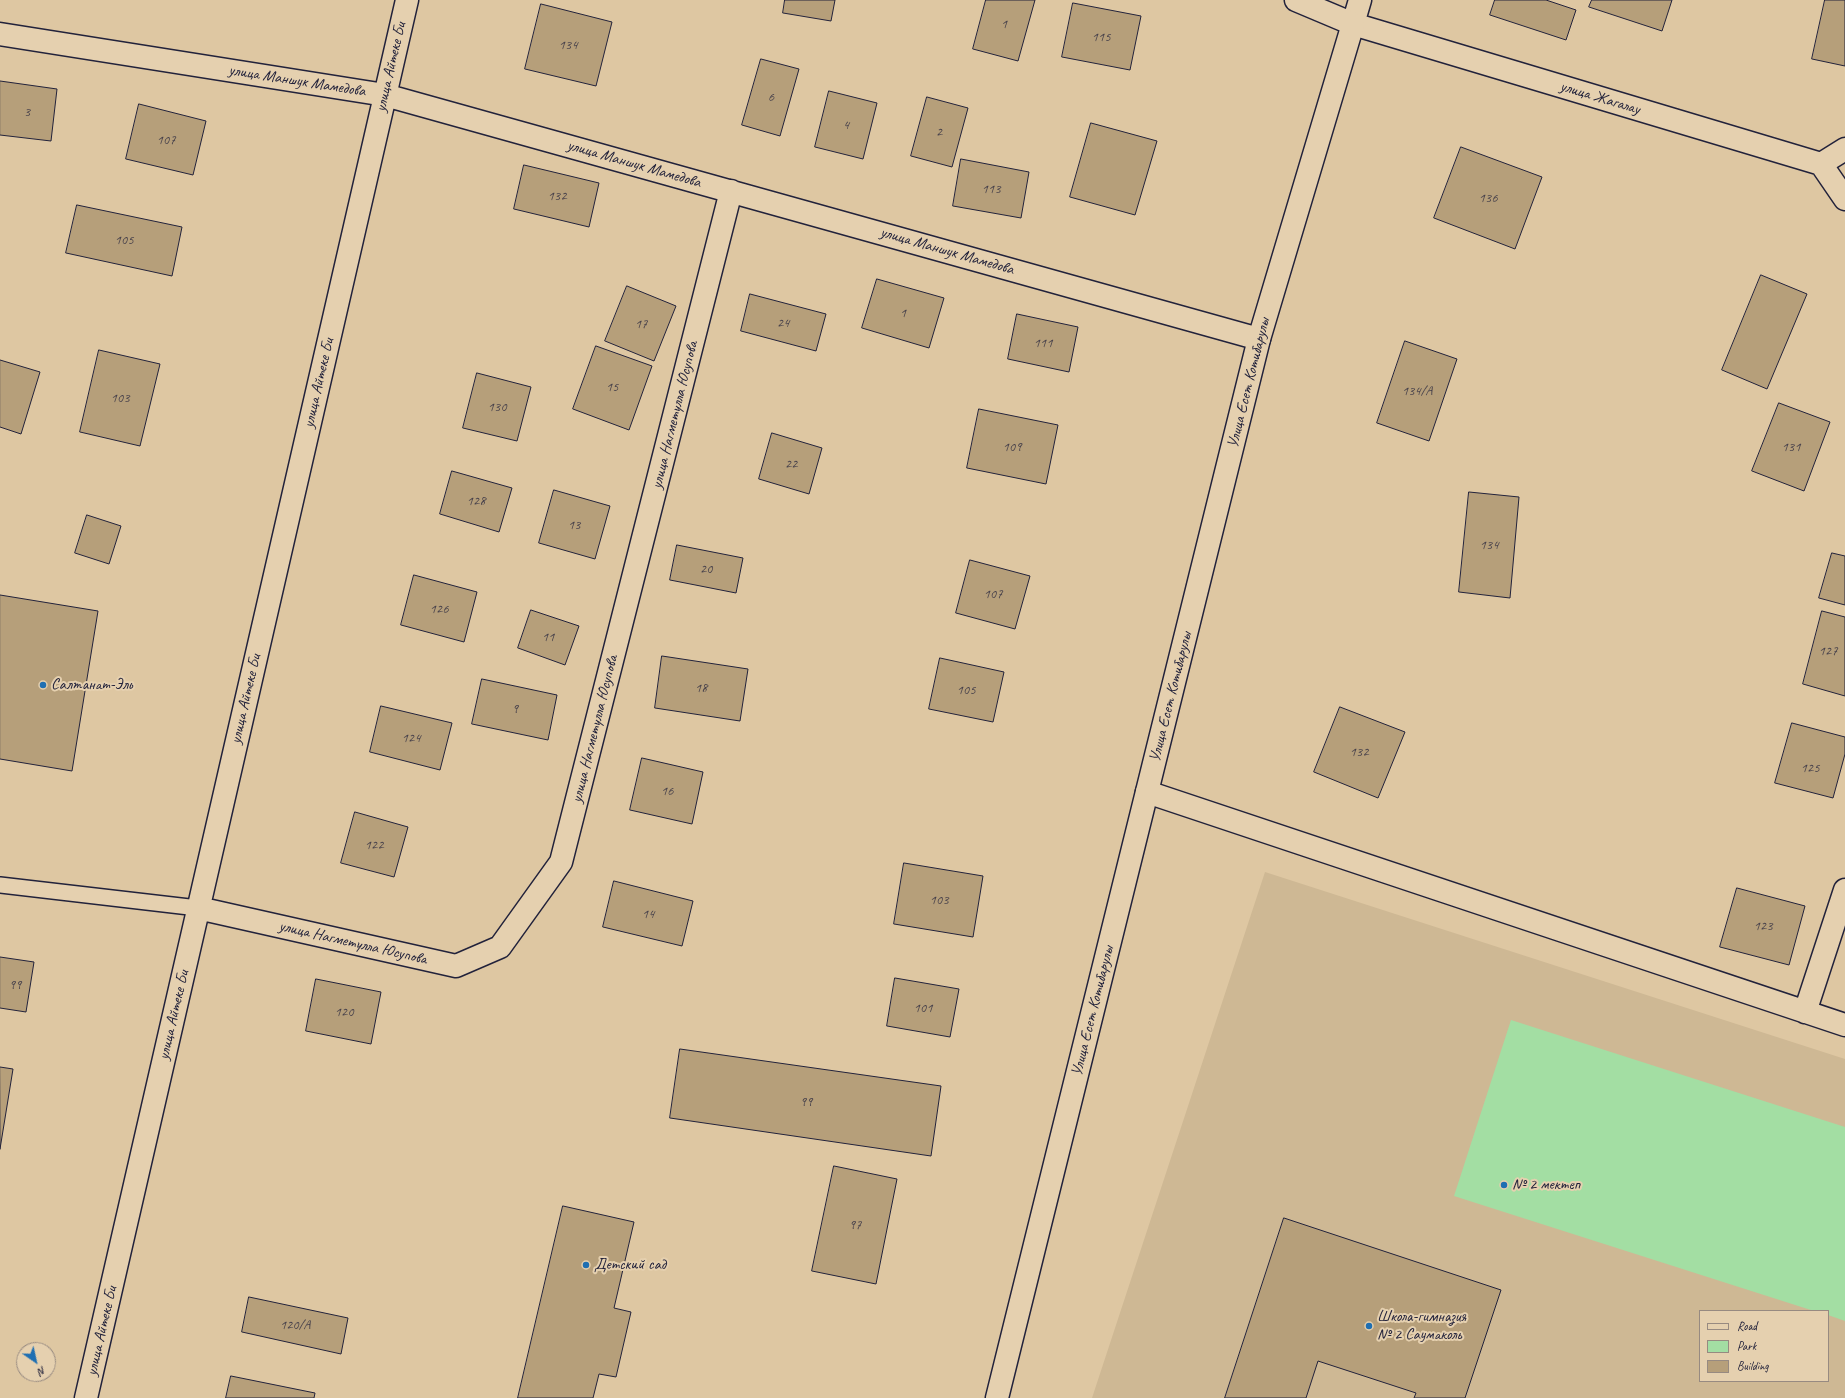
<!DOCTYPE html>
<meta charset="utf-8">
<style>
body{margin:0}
#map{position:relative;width:1845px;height:1398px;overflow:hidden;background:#dec7a2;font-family:Caveat,sans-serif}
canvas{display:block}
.legend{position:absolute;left:1699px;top:1310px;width:130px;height:72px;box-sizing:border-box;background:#e5d0af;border:1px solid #978a81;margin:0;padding:5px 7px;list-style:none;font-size:12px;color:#22223b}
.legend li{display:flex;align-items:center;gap:8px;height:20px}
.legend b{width:20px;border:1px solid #978a81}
.north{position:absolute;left:16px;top:1342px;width:40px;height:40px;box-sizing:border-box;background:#e5d0af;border:1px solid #978a81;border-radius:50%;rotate:146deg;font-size:11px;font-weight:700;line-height:16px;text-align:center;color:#22223b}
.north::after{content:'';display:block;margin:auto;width:14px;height:18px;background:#1f6fb2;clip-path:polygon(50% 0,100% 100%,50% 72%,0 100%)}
</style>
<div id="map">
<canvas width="1845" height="1398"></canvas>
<ul class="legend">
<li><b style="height:5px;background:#e5d0af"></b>Road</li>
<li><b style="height:11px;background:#a3dea3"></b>Park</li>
<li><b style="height:11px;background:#b69f7a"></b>Building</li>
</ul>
<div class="north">N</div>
</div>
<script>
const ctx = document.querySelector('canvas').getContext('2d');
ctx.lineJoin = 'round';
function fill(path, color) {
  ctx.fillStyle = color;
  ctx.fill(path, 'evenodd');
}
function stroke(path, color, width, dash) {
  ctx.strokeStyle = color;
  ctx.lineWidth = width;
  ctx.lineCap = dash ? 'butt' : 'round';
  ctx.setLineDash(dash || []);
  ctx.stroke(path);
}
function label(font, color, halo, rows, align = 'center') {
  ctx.font = font + ' Caveat,sans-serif';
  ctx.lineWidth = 4;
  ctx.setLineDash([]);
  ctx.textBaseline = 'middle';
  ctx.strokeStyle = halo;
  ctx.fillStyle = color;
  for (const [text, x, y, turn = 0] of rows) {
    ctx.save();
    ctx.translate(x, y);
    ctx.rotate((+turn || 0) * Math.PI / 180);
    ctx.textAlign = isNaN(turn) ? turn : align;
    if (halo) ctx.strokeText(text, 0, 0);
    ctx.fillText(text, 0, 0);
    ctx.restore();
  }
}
fill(new Path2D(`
 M1265,872L1845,1059V1398H1092ZM1700,1311H1828V1381H1700Z`), '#ceb894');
fill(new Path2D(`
 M1511,1020L1845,1127V1321L1828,1315V1311H1814L1454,1196Z`), '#a3dea3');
const building = new Path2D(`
 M785,0H835L831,21L783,13Z
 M986,0H1035L1018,61L973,49Z
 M1495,0H1546L1576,10L1566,40L1490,15Z
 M1592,0H1672L1662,31L1589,7Z
 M1825,0H1845V66L1812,59Z
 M1073,3L1141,16L1130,70L1062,57Z
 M541,4L612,22L596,86L525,69Z
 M761,59L799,69L780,136L742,125Z
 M0,81L57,89L51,141L0,135Z
 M829,91L877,103L863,159L815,147Z
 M927,97L968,108L952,167L911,156Z
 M139,104L206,121L193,175L126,159Z
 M1091,123L1157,141L1135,215L1070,197Z
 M1461,147L1542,177L1515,249L1434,218Z
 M961,159L1029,172L1021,218L953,206Z
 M524,165L599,183L589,227L514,209Z
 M77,205L182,227L172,276L66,253Z
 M1761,275L1807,294L1767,389L1722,370Z
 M877,279L944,298L929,348L862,328Z
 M627,286L676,306L654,361L605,341Z
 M750,294L826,314L816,351L741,331Z
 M1017,314L1078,327L1069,372L1008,359Z
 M1405,341L1457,359L1429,441L1377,423Z
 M596,346L652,366L629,430L573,409Z
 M99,350L160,364L140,446L80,432Z
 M0,360L40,372L21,434L0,427Z
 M477,373L531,387L517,441L463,428Z
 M1779,403L1830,422L1804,491L1752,471Z
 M979,409L1058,425L1046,484L967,468Z
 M772,433L822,448L809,494L759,479Z
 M452,471L512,488L499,532L440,514Z
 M554,490L610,506L595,559L539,543Z
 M1469,492L1519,497L1510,598L1459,592Z
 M87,515L121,526L109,564L75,553Z
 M677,545L743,558L736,593L670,580Z
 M1832,553L1845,556V605L1819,598Z
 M970,560L1030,576L1015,629L956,613Z
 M414,575L477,592L464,642L401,625Z
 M0,595L98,611L72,771L0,759Z
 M531,610L579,626L565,665L518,648Z
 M1822,611L1845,617V696L1803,684Z
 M662,656L748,669L740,721L655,708Z
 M940,658L1004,672L993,722L929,709Z
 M482,679L557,695L548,740L472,724Z
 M381,706L452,723L440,770L370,752Z
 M1340,707L1405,732L1378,798L1314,772Z
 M1792,723L1845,737V754L1833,798L1775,783Z
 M642,758L703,772L692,824L630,810Z
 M355,812L408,827L394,877L341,863Z
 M904,863L983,876L973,937L894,924Z
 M614,881L693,901L682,946L603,927Z
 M1737,888L1805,906L1789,965L1720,947Z
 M0,957L34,962L26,1012L0,1008Z
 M895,978L959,989L950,1037L887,1026Z
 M316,979L381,992L371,1044L306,1031Z
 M680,1049L941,1086L931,1156L670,1118Z
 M0,1067L13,1069L0,1149Z
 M834,1166L897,1179L876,1284L812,1271Z
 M563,1206L634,1222L614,1308L631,1312L616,1377L599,1374L593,1398H518Z
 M1284,1218L1501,1290L1465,1398H1414L1416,1393L1318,1361L1306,1398H1225Z
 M249,1297L348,1318L341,1354L242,1332Z
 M231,1376L315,1393L314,1398H226Z`);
fill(building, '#b69f7a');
stroke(building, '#22223b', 1);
const lane = new Path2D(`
 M0,885L198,908`);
const street = new Path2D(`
 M1360,0L1353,24L1821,164L1845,149
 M0,34L385,95L1259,339
 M1821,164L1845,199
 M1147,792L1845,1025
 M198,908L456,966L500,947L561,862L731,191
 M1805,1012L1845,890
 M86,1398L407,0`);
const secondary = new Path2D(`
 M997,1398L1259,339L1353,24L1296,0`);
stroke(lane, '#22223b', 18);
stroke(street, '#22223b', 25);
stroke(secondary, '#22223b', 25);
stroke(lane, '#e5d0af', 15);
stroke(street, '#e5d0af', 22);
stroke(secondary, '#e5d0af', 22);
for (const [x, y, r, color] of [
 [43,685,4,"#1f6fb2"],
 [1504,1185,4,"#1f6fb2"],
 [586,1265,4,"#1f6fb2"],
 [1369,1326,4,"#1f6fb2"]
]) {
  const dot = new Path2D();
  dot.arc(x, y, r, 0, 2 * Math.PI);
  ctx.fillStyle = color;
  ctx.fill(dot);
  stroke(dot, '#e5d0af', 1.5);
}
label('14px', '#47414b', null, [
 ["1",1004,24],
 ["115",1101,37],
 ["134",568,45],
 ["6",771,97],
 ["3",27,112],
 ["4",846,125],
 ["2",939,132],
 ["107",166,140],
 ["113",991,189],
 ["132",557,196],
 ["136",1488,198],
 ["105",124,240],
 ["1",903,313],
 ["24",783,323],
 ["17",641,324],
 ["111",1043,343],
 ["15",612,387],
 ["134/А",1417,391],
 ["103",120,398],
 ["130",497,407],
 ["109",1012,447],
 ["131",1791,447],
 ["22",791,464],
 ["128",476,501],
 ["13",574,525],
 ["134",1489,545],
 ["20",706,569],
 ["107",993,594],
 ["126",439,609],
 ["11",548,637],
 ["127",1828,651],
 ["18",701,688],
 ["105",966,690],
 ["9",515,709],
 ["124",411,738],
 ["132",1359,752],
 ["125",1810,768],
 ["16",667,791],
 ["122",374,845],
 ["103",939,900],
 ["14",648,914],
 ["123",1763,926],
 ["99",15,985],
 ["101",923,1008],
 ["120",344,1012],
 ["99",806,1102],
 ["97",855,1225],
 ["120/А",295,1325]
]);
label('16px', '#22223b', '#e5d0af', [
 ["улица Айтеке Би",391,67,-77],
 ["улица Маншук Мамедова",297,81,9],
 ["улица Жагалау",1600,98,17],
 ["улица Маншук Мамедова",634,164,16],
 ["улица Маншук Мамедова",947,251,16],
 ["улица Айтеке Би",319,383,-77],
 ["Улица Есет Котибарулы",1249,383,-76],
 ["улица Нагметулла Юсупова",675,415,-76],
 ["Улица Есет Котибарулы",1171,697,-76],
 ["улица Айтеке Би",246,699,-77],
 ["улица Нагметулла Юсупова",595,729,-76],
 ["улица Нагметулла Юсупова",353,943,13],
 ["Улица Есет Котибарулы",1093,1011,-76],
 ["улица Айтеке Би",174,1015,-77],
 ["улица Айтеке Би",102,1331,-77]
]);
label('16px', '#22223b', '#e5d0af', [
 ["Салтанат-Эль",51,685],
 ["№ 2 мектеп",1512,1185],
 ["Детский сад",594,1265],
 ["Школа-гимназия",1377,1317],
 ["№ 2 Саумаколь",1377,1335]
], 'left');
</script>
